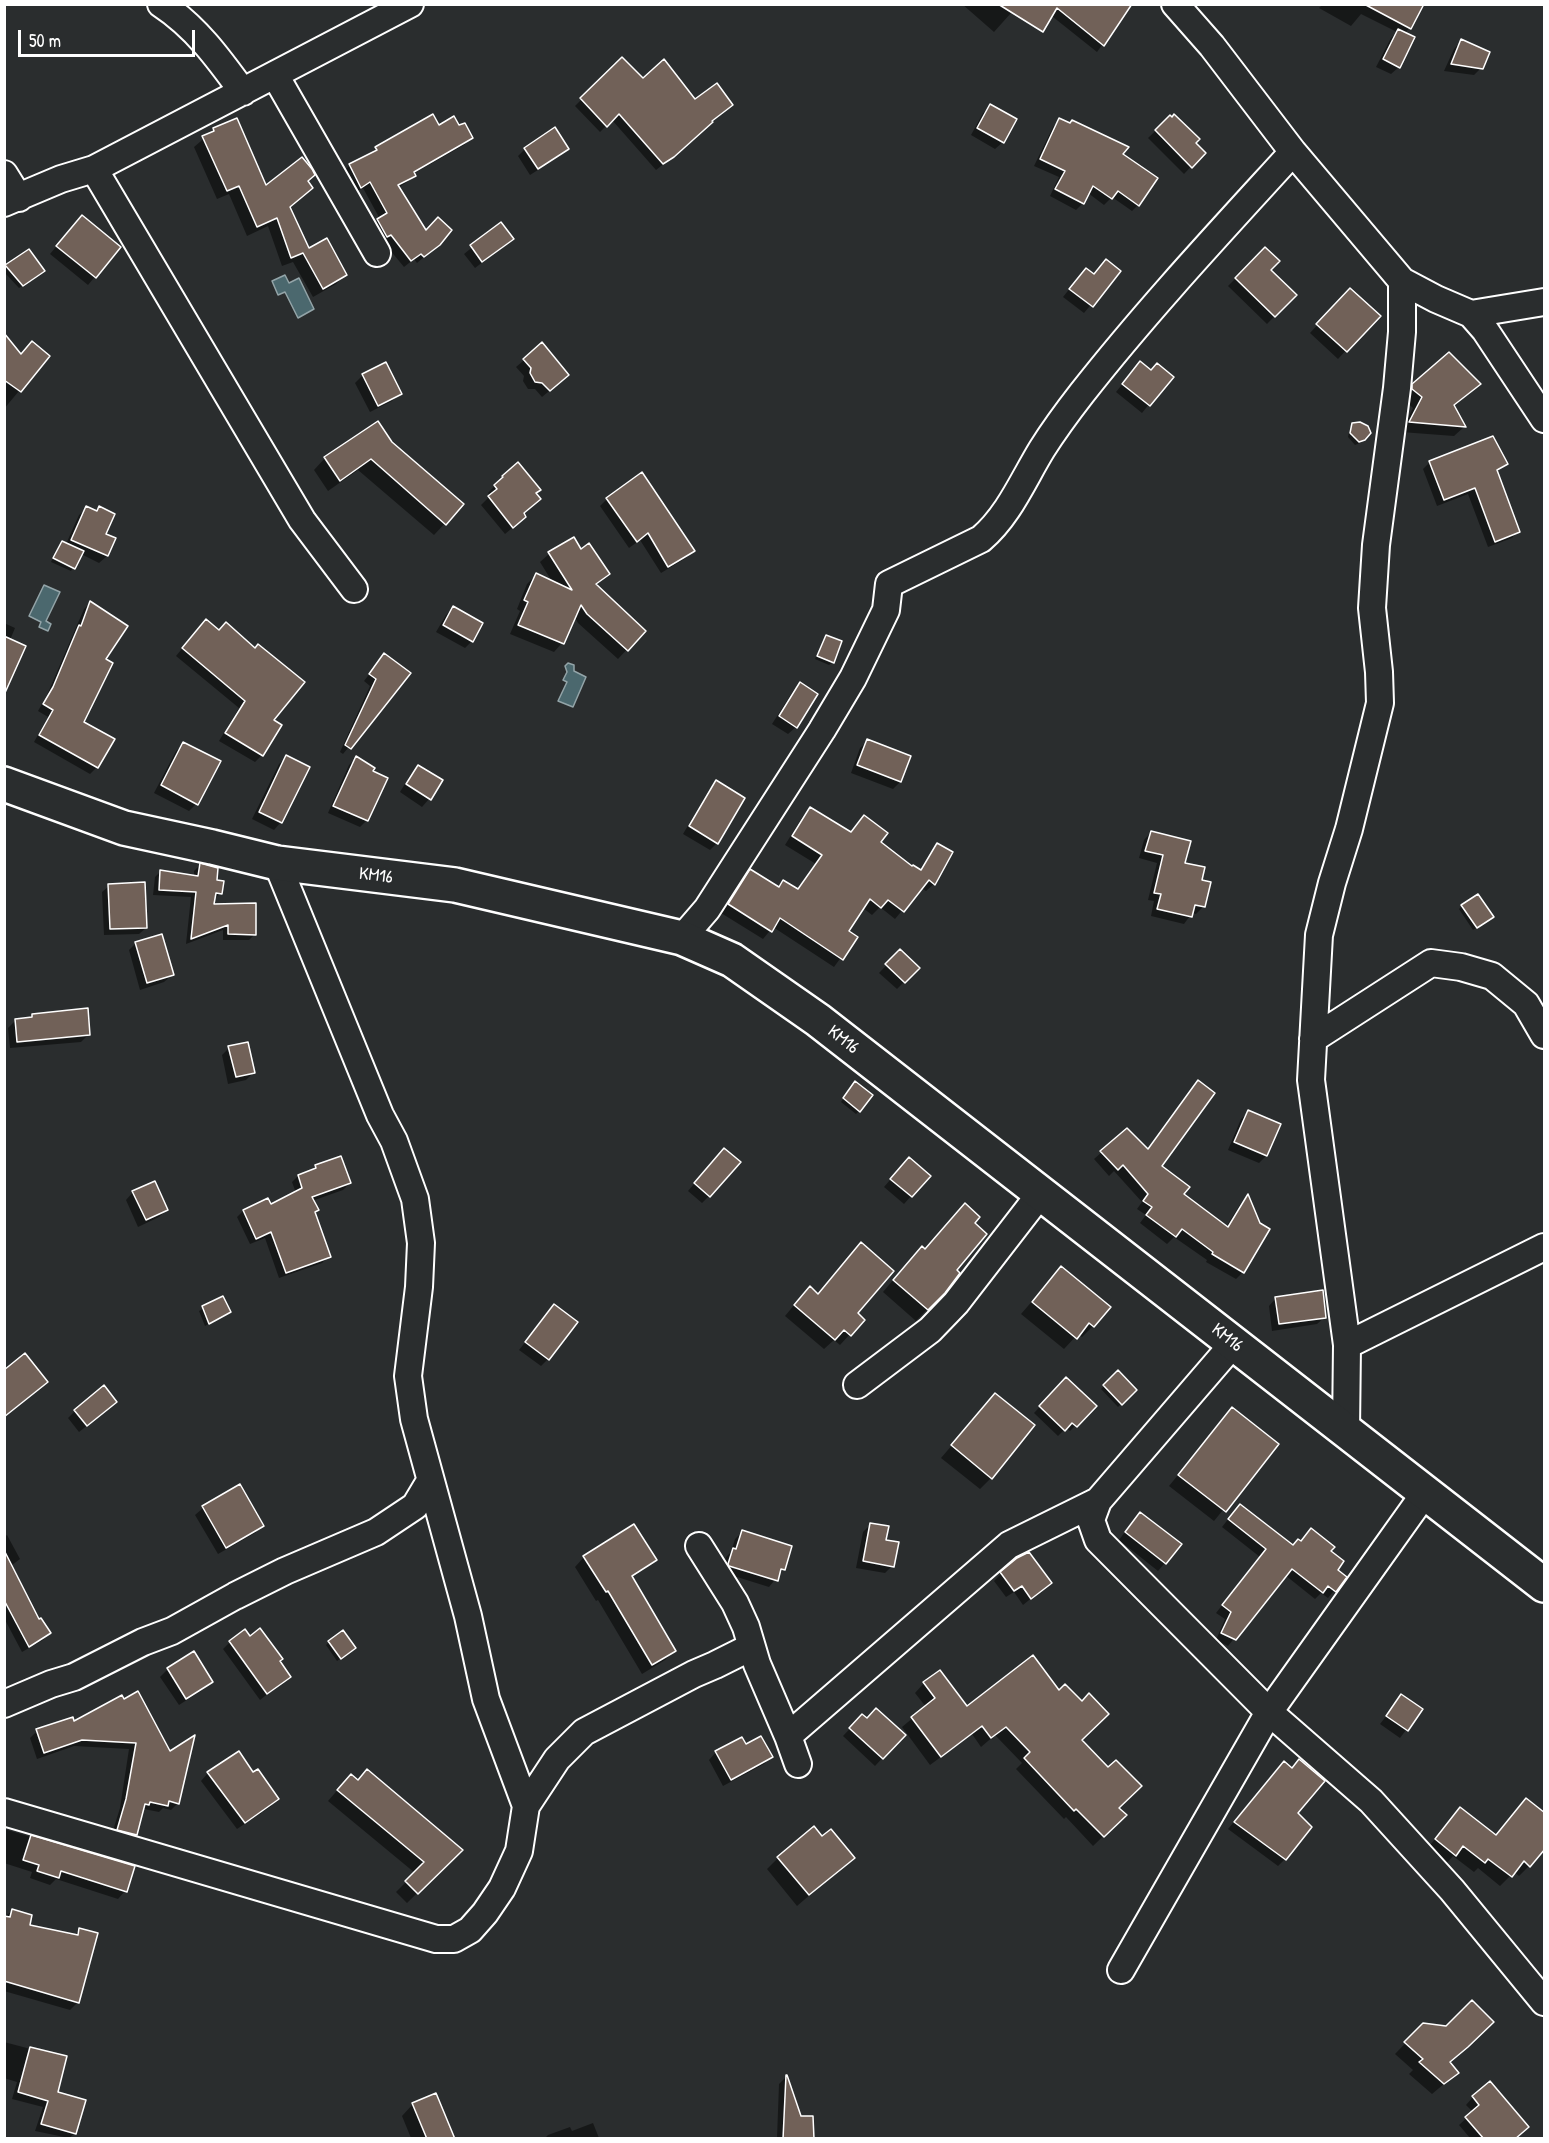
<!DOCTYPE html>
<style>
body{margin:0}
#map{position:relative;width:1549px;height:2143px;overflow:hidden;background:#2a2d2e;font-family:"Patrick Hand",sans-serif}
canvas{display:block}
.frame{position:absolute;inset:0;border:6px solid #fff;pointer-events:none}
.scale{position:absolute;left:18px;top:30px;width:177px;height:27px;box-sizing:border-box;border:3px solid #fff;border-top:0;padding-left:8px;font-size:18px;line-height:21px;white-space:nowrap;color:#fff;-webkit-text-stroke:4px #2a2d2e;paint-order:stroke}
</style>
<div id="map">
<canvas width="1549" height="2143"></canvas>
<div class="frame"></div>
<div class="scale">50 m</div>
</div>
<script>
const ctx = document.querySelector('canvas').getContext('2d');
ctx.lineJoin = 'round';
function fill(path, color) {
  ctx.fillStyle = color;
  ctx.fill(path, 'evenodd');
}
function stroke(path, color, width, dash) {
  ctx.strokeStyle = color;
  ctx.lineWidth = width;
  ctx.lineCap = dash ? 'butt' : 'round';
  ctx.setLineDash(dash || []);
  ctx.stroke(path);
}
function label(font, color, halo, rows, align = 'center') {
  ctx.font = font + ' "Patrick Hand",sans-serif';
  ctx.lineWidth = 4.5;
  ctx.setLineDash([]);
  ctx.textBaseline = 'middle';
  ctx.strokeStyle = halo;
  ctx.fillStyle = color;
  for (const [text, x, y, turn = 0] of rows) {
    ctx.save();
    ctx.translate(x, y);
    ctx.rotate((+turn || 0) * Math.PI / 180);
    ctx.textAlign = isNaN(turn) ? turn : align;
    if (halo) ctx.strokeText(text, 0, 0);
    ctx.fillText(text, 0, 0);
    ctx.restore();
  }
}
const water = new Path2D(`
 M285,275L289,283L299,278L314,309L298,318L285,292L278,295L272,281Z
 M44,585L60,592L46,621L51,624L48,631L39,627L41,622L29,616Z
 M568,663L574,665V671L586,677L573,707L558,701L567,682L563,680L567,672L565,666Z`);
fill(water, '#4b686e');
stroke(water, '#93a4a8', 1.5);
fill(new Path2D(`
 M962,4H1019L994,32Z
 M1046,4L1120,20L1097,52L1043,9Z
 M1318,4H1421L1410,28L1404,33L1399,67L1391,74L1376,67L1391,38L1397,32L1361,14L1351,26L1319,8L1321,6Z
 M1461,41L1481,68L1474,75L1444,71L1454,49Z
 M622,59L643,80L710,122L665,163L656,170L612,120L600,132L575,106Z
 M991,106L1003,142L995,149L971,135L983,113Z
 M1170,117L1204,153L1184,174L1148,138Z
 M1059,120L1121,154L1138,205L1132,211L1112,197L1104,205L1088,193L1082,204L1076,210L1050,196L1059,177L1034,166L1053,127Z
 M438,127L459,128L471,138L464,145L413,174L414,175L407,182L398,188L425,233L439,244L417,263L414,259L404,267L371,227L380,219L363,188L354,193L343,172L350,165L369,156L376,148Z
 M214,130L266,188L307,182L288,208L309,250L345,275L336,284L313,297L293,262L282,266L268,226L247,236L229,194L217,199L194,147Z
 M567,148L560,156L530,175L518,156L525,149Z
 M501,224L504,246L475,268L464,254Z
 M74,225L119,248L88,285L50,254Z
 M1265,249L1269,270L1295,295L1267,324L1228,286Z
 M29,251L39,274L19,288L4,272V268Z
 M1119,271L1084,313L1063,297L1079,277Z
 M1343,297L1378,316L1338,359L1310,333Z
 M5,336L21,356H48L4,409Z
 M542,345L560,382L542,397L535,389H528L523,381L524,376L516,367Z
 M1133,371L1151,372L1171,377L1142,413L1116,392Z
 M363,375L400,393L392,401L370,412L355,383Z
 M1479,384L1453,406L1464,427L1454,436L1401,432L1413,408L1403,399V395L1413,385Z
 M1353,425L1369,433L1360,443L1355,445L1348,437L1350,428Z
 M1492,438L1506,464L1496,472L1518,531L1512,538L1488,547L1468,494L1437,506L1423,469L1429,463Z
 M391,443L462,505L434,535L358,470L328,491L314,470L325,458Z
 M503,477L534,494L517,524L505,534L481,505L490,496L488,493Z
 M607,499L693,551L686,558L661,573L640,540L629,548L600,506Z
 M87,508L95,512L99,508L104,535L114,539L107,556L99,563L81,554L71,571L51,562L59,546L62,542L66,544L79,515Z
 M581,551L608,574L596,585L644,631L618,659L578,623L574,616L562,643L554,652L510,634L520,611L517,609L527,584L536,575L553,583L540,562L549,554Z
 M90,603L103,660L82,723L113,740L97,767L90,774L34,742L48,717L38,711L47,695L84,609Z
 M453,608L472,641L465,648L436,632L446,615Z
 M4,623L15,628L10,640L4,686Z
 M199,628L272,721L280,726L262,755L255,762L219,741L239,708L176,656Z
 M826,636L833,662L829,665L815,659Z
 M384,655L409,673L343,754L340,752L370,686L364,681Z
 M800,684L796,727L788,734L772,724L793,691Z
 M868,741L900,782L893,789L851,773L860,748Z
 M184,744L196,804L189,811L154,793L176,751Z
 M287,757L281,822L274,830L252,819L279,764Z
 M356,758L367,820L360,827L328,813L349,765Z
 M418,767L441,781L429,799L422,807L400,792L411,774Z
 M716,782L717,843L710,850L683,834L709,790Z
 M811,808L850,833L864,817L879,843L919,871L930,853L938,845L934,884L926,891L921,888L895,919L880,907L872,915L863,908L847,931L856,937L834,967L773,927L763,939L721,913L743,879L751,871L778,888L784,882L797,890L816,864L785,845L803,816Z
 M1151,832L1200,881L1204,906L1196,914L1192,913L1184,924L1151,916L1154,901L1148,900L1157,863L1139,858L1144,840Z
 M200,865L215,881L221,893L214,899L213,905L255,934L249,940H223V930L186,944L191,897L153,895L155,877L161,871L194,877V871Z
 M109,886L146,928L139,934L104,935L102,892Z
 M1462,906L1489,920L1473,930L1459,909Z
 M136,943L172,975L164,982L140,990L129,950Z
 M900,951L918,968L897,989L879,973Z
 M33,1015L89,1034L81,1042L10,1048L8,1028L16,1020L28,1019Z
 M229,1048L254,1072L246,1080L228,1084L222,1055Z
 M1198,1082L1160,1167L1182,1195L1226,1227L1241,1203L1248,1196L1243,1272L1236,1279L1206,1262L1207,1260L1174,1237L1167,1244L1140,1223L1146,1215L1137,1209L1142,1202L1114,1171L1109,1176L1094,1159L1127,1130L1147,1150Z
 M852,1086L859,1111L856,1114L841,1102Z
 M1249,1112L1279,1125L1266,1156L1259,1163L1228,1150L1241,1119Z
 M717,1157L709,1196L702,1203L688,1191Z
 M902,1166L929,1176L904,1204L884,1187Z
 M316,1167L350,1183L343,1190L312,1201L313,1213L329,1256L322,1263L279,1278L265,1238L250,1244L237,1217L243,1211L270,1206L296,1193L292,1182L298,1176L312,1171Z
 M133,1192L166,1210L159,1217L138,1227L126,1200Z
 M973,1223L943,1292L916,1321L883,1292L911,1259Z
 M851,1254L856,1314L863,1320L840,1345L834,1340L824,1349L785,1316L800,1298L817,1295Z
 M1061,1268L1093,1326L1082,1337L1078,1334L1064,1349L1021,1314Z
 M222,1298L229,1312L205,1326L199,1311Z
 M1276,1298L1325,1317L1317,1324L1272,1331L1269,1306Z
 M554,1306L548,1359L541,1366L519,1350Z
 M1118,1372L1135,1390L1118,1407L1101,1389Z
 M1066,1379L1095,1406L1070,1431L1066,1428L1058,1436L1034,1413Z
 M995,1395L991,1478L980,1489L941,1458Z
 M1232,1409L1276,1445L1214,1521L1169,1486Z
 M107,1410L79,1432L68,1418L75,1411Z
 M239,1486L262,1525L255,1533L218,1554L195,1515L203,1508Z
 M1233,1513L1292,1547L1329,1551L1336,1570L1345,1577L1328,1598L1321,1593L1315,1599L1285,1575L1228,1646L1216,1640L1225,1619L1216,1613L1260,1557L1222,1527Z
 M1133,1521L1180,1545L1158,1571L1119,1540Z
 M871,1524L885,1541L892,1566L885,1573L856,1568L863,1532Z
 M742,1532L783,1570L769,1587L721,1572L726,1557L731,1552L735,1539Z
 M7,1535L20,1559L4,1571V1537Z
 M584,1557L655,1560L645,1569L631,1578L674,1651L665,1660L642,1674L598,1600L596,1601L575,1567Z
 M1002,1573L1050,1583L1023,1605L1014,1592L1006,1597L994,1581Z
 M4,1584L49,1633L43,1640L22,1652L4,1618Z
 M250,1638L278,1661L289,1677L260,1700L223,1649L230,1642Z
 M329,1642L351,1651L337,1661L326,1645Z
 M193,1653L211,1682L204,1689L179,1705L160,1677L168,1669Z
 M924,1683L967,1708L1080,1740L1117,1808L1125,1815L1093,1846L1066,1817L1064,1819L1016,1769L1022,1763L995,1735L981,1747L972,1734L930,1765L902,1727L926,1707L915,1693Z
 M1402,1696L1421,1710L1400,1738L1380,1724Z
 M122,1697L178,1803L171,1810L163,1808L159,1812L144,1809L136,1835L128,1842L111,1837L120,1808L129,1749L74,1746L37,1759L30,1738L37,1731L74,1723Z
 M862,1716L904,1735L875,1766L843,1736Z
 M746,1746L771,1757L764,1764L723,1786L709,1760L716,1752Z
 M1277,1770L1285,1859L1278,1866L1228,1829Z
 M367,1771L461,1850L407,1903L396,1892L415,1873L328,1801L341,1786L357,1781Z
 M208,1773L253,1774L277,1799L270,1807L237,1829L201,1781Z
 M1526,1800L1529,1866L1519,1876L1514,1872L1500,1886L1478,1868L1474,1872L1453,1856L1445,1865L1426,1850L1460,1809L1495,1836Z
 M4,1829L133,1867L125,1891L118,1899L56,1879L50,1885L30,1878L32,1872L4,1863Z
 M822,1838L853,1858L797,1906L767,1869L778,1858Z
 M12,1911L28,1926L74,1936L80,1930L78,2002L70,2010L4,1991V1917Z
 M1491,2022L1449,2063L1457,2073L1432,2094L1409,2074L1413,2070L1395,2054L1423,2025L1447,2028Z
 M4,2042L65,2058L56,2093L75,2133L69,2138L35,2131L43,2107L12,2099L17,2082L4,2078Z
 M786,2077L800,2117L812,2138H777L779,2084Z
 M1473,2097L1515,2138H1470L1459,2125L1473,2112L1466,2105Z
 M413,2104L454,2138H411L402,2116Z
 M593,2123L599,2138H545L548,2135L570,2127L572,2131Z`), '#0007');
const building = new Path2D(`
 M998,4H1132L1104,46L1057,8L1043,32Z
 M1364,4H1424L1411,29Z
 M1398,29L1415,37L1400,68L1383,59Z
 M1461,39L1490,52L1483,69L1451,64Z
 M622,57L643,78L664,59L695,99L717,83L733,105L712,121L713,122L674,157L663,164L619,114L607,127L580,98Z
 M990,104L1017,119L1004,143L977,128Z
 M433,114L439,125L454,116L459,125L465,123L473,138L414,172L416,176L398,185L426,230L438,217L452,230L440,245L424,257L421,254L411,261L391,235L387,237L377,219L387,213L370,182L361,188L349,164L377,150L375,147Z
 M1174,114L1200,139L1196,143L1206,153L1192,168L1155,130L1170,115L1172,117Z
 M237,118L266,185L302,157L312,169L315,175L308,181L313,188L290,207L309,248L327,238L347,275L323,289L303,253L291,258L277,218L257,227L239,186L227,191L202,136L214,131L213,128Z
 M1059,118L1070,123L1072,120L1129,147L1123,154L1158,178L1139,206L1118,191L1112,199L1093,186L1084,204L1055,189L1065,171L1040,159Z
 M555,127L569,149L538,169L524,148Z
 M82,215L121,247L96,278L56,246Z
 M501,222L514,239L482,262L470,245Z
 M1265,247L1280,261L1271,270L1297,295L1275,317L1235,278Z
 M29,249L45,271L23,286L5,265Z
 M1106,259L1121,271L1093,307L1069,289L1086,268L1094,274Z
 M1350,288L1381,316L1347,352L1316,324Z
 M4,333L21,354L32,341L50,356L21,392L4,380Z
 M542,342L569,375L550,391L542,383L535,382L530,373L531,368L523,359Z
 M1449,352L1481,384L1454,405L1466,427L1409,422L1422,397L1412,389V384Z
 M1140,361L1151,370L1157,363L1174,377L1150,406L1122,384Z
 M386,362L402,394L378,406L362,374Z
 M378,421L392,442L464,504L446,525L371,459L340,481L324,457Z
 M1360,422L1368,426L1371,433L1365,440L1359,442L1350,433L1352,423Z
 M1493,436L1508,464L1497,470L1520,532L1495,542L1475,488L1444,500L1429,461Z
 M518,462L541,490L536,493L541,499L524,513L526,517L513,528L488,496L497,489L494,485L503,477L502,476Z
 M642,472L695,551L668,567L648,533L637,542L606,498Z
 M86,506L97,511L99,506L115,514L106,534L116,538L108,556L71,540Z
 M574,537L581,549L589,543L610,574L596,584L646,631L628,651L587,614L581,605L564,644L518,625L528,602L524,600L536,573L572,590L548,552Z
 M62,541L84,551L75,569L53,558Z
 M90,601L128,626L106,659L113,663L84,722L115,739L98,768L39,735L53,710L43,704L53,687L79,625L81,626Z
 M453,606L483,623L473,642L443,625Z
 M206,619L219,630L226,622L255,648L258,644L305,682L274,720L282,725L263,756L225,733L245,701L182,648Z
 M826,635L842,641L834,663L817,656Z
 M4,636L26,646L4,695Z
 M384,653L411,673L351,749L345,745L376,679L369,674Z
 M800,682L818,694L797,728L779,716Z
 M867,739L911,756L901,782L857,765Z
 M183,742L221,761L198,805L161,785Z
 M286,755L310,767L282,823L259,812Z
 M356,756L375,768L373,771L388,778L368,821L333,806Z
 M418,765L443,780L431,800L406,784Z
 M716,780L745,798L718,844L689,826Z
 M810,807L851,832L864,815L888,833L881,842L912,866L913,865L921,870L937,843L953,852L935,885L929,880L904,912L888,900L881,908L870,899L849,931L858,937L843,960L780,918L772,932L728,904L750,869L779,887L783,880L798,889L822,855L792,836Z
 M1151,831L1191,841L1185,863L1205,867L1202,880L1211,882L1205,907L1195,905L1192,917L1157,909L1161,894L1154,893L1163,855L1145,851Z
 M200,863L218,868L217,880L224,881L222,894L216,893L214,904L256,903V935L228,934V925L191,939L196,892L159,890L160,870L198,876Z
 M145,882L147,928L110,929L108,884Z
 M1478,894L1494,917L1477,928L1461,905Z
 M162,934L174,975L147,983L135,942Z
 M900,949L920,968L905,983L885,964Z
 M88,1008L90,1035L17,1042L15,1019L32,1017V1014Z
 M248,1042L255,1073L236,1077L228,1046Z
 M1198,1080L1215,1093L1162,1166L1190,1187L1184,1194L1228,1227L1248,1194L1260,1223L1270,1229L1244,1273L1212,1254L1213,1252L1182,1229L1176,1237L1146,1215L1152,1207L1143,1201L1148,1194L1123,1165L1118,1170L1100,1151L1127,1128L1148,1149Z
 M855,1081L873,1095L860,1112L843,1098Z
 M1248,1110L1281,1124L1267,1156L1234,1142Z
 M724,1148L741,1162L710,1197L694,1183Z
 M341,1156L351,1183L312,1197L319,1210L315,1212L331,1257L286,1273L271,1232L256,1239L243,1210L268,1198L271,1204L302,1188L298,1175L316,1168L315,1165Z
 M909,1157L931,1176L912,1197L890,1179Z
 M155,1181L168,1210L146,1220L132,1191Z
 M965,1203L980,1217L975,1223L987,1234L957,1270L960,1273L945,1293L928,1310L893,1280L922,1246L925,1249Z
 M861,1242L894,1271L858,1313L865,1320L851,1336L844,1330L835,1340L794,1305L810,1286L818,1294Z
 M1061,1266L1111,1307L1094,1327L1089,1323L1077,1339L1032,1302Z
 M1323,1290L1326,1318L1279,1324L1275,1297Z
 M223,1296L231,1312L209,1324L202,1306Z
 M554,1304L578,1322L549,1360L525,1342Z
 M25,1353L48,1382L4,1417V1370Z
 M1118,1370L1137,1390L1122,1405L1103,1385Z
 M1066,1377L1097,1406L1077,1427L1072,1423L1065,1431L1039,1406Z
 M104,1385L117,1402L87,1426L74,1410Z
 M995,1393L1035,1425L992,1479L951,1445Z
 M1232,1407L1279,1444L1226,1512L1178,1475Z
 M240,1484L264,1526L226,1548L202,1506Z
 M1240,1504L1293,1545L1298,1539L1301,1541L1311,1528L1335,1547L1331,1551L1344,1561L1338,1570L1347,1577L1336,1592L1328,1586L1323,1593L1292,1569L1236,1640L1221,1633L1231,1612L1222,1605L1266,1549L1228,1519Z
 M1140,1512L1182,1544L1166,1564L1125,1532Z
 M870,1523L889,1526L886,1540L899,1542L894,1567L863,1561Z
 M634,1524L657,1560L632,1576L676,1651L652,1665L608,1591L606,1592L583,1556Z
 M742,1530L792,1546L785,1570L781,1569L778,1581L729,1566L728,1564L733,1548L736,1549Z
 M4,1550L39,1619L41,1618L51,1633L29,1647L4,1600Z
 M1029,1552L1052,1583L1031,1599L1022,1586L1014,1591L1000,1572L1017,1558Z
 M260,1628L283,1659L280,1661L291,1677L267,1694L229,1641L245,1629L250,1636Z
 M343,1630L356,1648L341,1659L328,1641Z
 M194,1651L213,1682L186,1699L167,1668Z
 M1033,1655L1059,1690L1065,1684L1082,1701L1089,1693L1109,1714L1082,1740L1108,1767L1116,1760L1142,1786L1119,1808L1127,1815L1104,1837L1076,1809L1074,1811L1024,1758L1030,1752L1006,1727L991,1738L982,1726L941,1757L911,1717L935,1698L923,1682L940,1670L967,1706Z
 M138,1691L170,1751L195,1735L179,1804L169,1801L168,1806L150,1802L149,1805L145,1804L137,1835L117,1830L126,1799L136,1743L82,1740L44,1753L36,1729L73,1717L74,1721L122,1695L124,1699Z
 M1401,1694L1423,1709L1408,1731L1386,1716Z
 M876,1708L906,1735L883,1759L849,1728L862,1714L867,1718Z
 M761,1736L773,1757L731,1780L715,1751L742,1737L746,1744Z
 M239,1751L253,1772L258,1769L279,1799L245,1823L207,1772Z
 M1299,1759L1325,1781L1298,1813L1312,1827L1286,1860L1234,1822L1284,1761L1292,1768Z
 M367,1769L463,1850L418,1894L405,1881L424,1862L337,1790L351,1774L358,1780Z
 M1526,1798L1545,1813V1849L1530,1867L1524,1861L1512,1877L1488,1859L1485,1863L1463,1846L1456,1856L1435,1839L1460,1807L1496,1835Z
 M814,1826L822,1836L831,1829L855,1858L809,1895L777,1857Z
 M31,1835L135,1866L127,1892L61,1871L59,1878L37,1871L39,1865L23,1860Z
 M12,1909L32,1915L30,1925L78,1935L79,1928L98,1933L79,2003L4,1981V1916L10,1917Z
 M1472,2000L1494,2022L1468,2047L1450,2062L1459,2073L1444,2084L1419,2062L1423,2059L1404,2042L1423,2023L1446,2026Z
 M30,2047L67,2056L58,2092L86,2100L76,2134L41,2124L48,2101L18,2092Z
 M786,2075H787L801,2116H813L814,2139H783Z
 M1490,2081L1529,2127L1515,2139H1484L1465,2117L1479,2105L1472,2096Z
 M436,2093L455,2139H427L412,2103Z`);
fill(building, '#716158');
stroke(building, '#fff', 1.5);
const street = new Path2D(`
 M161,4C196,27 219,59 243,92
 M1175,4L1212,46L1293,152L1402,281L1436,299L1471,314L1485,330L1544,419
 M275,75L377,253
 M94,169L302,520L354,589
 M4,174L19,198
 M4,203L61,179L94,169L410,4
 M1471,314L1544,302
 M277,863L380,1115L394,1141L415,1199L421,1243L419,1287L408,1376L414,1419L468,1616L486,1699L526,1806
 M682,938L707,909L822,730L853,678L886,610L889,584L981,539C1009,515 1023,480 1042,449C1054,430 1068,411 1082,393C1148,309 1221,231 1293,152
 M1313,1039L1431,963L1461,967L1492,976L1526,1004L1544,1035
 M1234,1343L1098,1501L1091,1520L1098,1540L1269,1712L1371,1801L1452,1890L1544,2002
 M1347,1345L1544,1247
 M857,1385L930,1330L956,1303L1041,1193
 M1346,1430L1347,1345L1311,1080L1319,935L1332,883L1349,829L1380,703L1379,672L1372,608L1376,545L1397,388L1402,332V281
 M699,1546L735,1603L746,1627L757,1664L788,1736L798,1764
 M4,1704L51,1684L74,1677L143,1642L172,1631L235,1596L285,1571L376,1532L415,1506L430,1481
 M788,1736L1009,1545L1098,1501
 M4,1812L436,1939H454L470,1930L485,1913L502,1888L519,1851L526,1806L557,1759L584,1732L694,1674L715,1665L751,1647
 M1121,1970L1269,1712L1425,1493`);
const secondary = new Path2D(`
 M4,784L124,828L212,847L277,863L455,885L682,938L732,960L818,1020L1544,1585`);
stroke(street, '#fff', 30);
stroke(secondary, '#fff', 38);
stroke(street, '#2a2d2e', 26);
stroke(secondary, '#2a2d2e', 33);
label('18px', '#fff', '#2a2d2e', [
 ["KM16",376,876,7],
 ["KM16",843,1040,38],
 ["KM16",1227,1338,38]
]);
</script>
